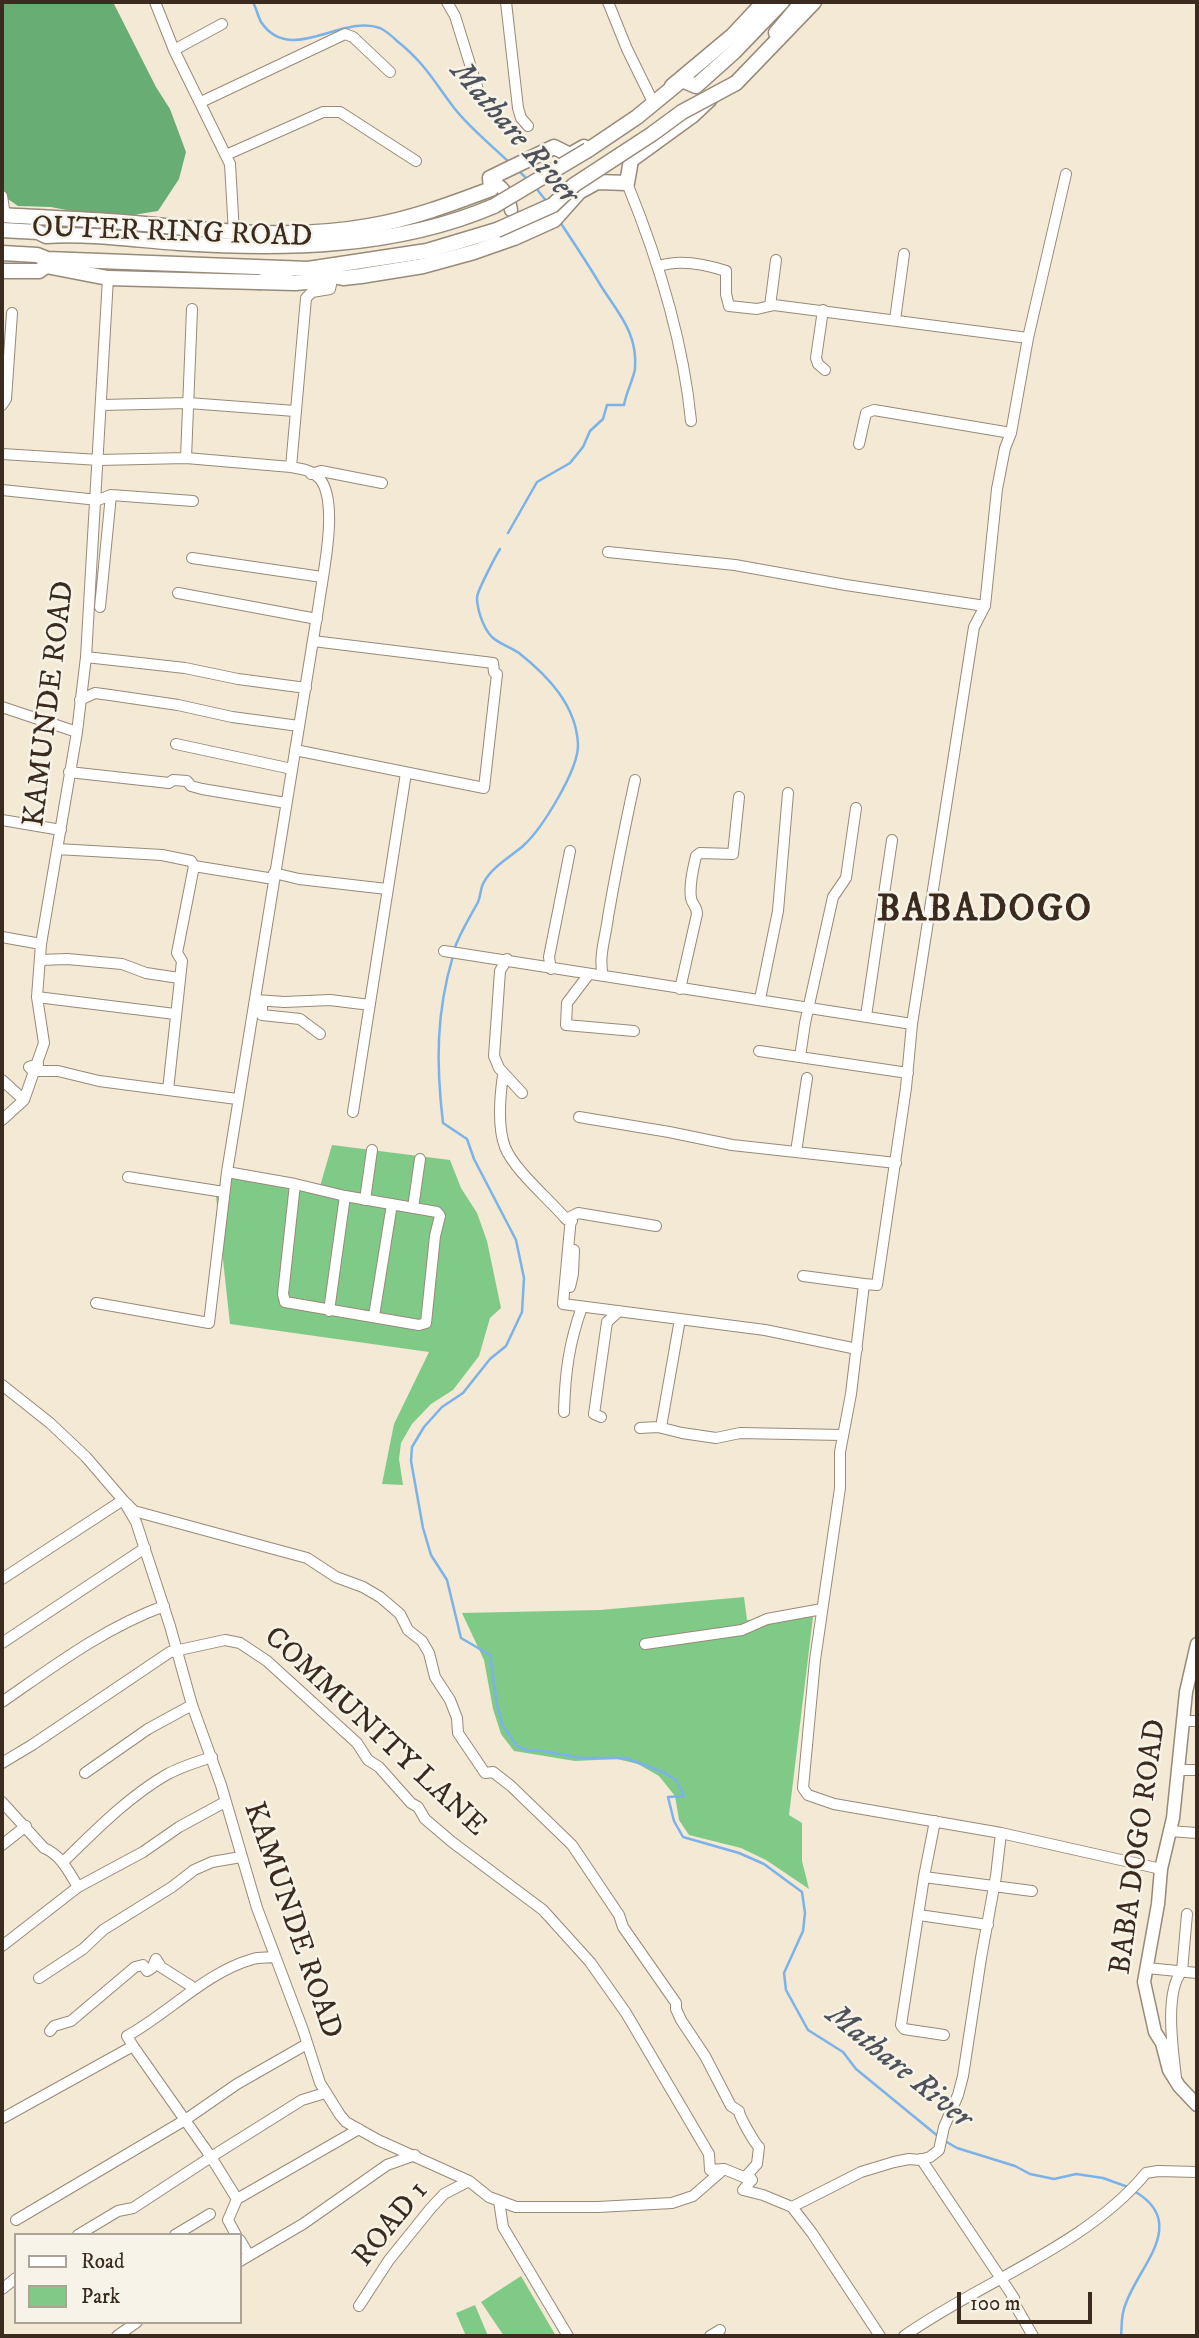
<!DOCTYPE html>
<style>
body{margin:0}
#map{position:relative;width:1199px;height:2338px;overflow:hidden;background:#f3e9d4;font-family:"IM FELL DW Pica",serif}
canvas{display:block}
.frame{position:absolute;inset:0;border:4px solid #3b2a1e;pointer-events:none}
.legend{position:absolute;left:14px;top:2233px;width:228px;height:91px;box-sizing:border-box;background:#f7f3e8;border:2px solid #aca397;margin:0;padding:9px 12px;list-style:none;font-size:21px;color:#3b2a1e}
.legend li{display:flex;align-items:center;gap:14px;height:35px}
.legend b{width:35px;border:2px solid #aca397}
.scale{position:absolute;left:957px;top:2292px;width:135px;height:32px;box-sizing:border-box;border:4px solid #3b2a1e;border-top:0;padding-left:9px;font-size:21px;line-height:24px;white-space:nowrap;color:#3b2a1e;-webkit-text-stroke:5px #f7f3e8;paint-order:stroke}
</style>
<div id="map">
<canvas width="1199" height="2338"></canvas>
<div class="frame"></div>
<ul class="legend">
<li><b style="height:9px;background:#fff"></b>Road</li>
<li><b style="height:19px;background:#80ca87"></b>Park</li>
</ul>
<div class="scale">100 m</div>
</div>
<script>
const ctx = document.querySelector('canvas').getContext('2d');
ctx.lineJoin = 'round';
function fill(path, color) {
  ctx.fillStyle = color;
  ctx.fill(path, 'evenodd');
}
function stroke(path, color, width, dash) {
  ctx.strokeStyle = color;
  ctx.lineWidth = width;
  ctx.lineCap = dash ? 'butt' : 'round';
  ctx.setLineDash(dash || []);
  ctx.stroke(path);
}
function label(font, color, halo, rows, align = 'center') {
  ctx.font = font + ' "IM FELL DW Pica",serif';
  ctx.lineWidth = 5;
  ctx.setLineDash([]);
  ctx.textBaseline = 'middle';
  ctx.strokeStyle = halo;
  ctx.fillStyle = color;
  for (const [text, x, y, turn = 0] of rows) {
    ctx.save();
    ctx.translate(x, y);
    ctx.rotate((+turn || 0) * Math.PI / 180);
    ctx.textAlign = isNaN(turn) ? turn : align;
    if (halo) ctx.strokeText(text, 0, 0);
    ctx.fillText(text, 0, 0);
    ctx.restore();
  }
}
fill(new Path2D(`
 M332,1145L450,1160L461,1188L477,1213L487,1241L501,1308L490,1318L479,1356L453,1390L431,1404L412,1424L401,1443L399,1459L403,1485L382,1484L394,1424L429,1352L230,1324L215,1187L242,1173L318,1193Z
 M744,1597L747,1620L813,1617L789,1815L802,1823V1861L809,1889L766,1860L741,1848L689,1835L679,1820L675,1796L659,1776L638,1764L617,1759L575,1761L514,1751L501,1734L493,1709L484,1660L462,1613L600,1610Z
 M521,2276L556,2336H504L481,2302Z
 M475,2305L488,2336H466L456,2313Z`), '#80ca87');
fill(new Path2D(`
 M2,2H113L156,87L170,109L186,152L179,179L158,211L133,215L87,214L51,207L18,206L2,195Z`), '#68ae74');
stroke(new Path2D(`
 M253,2C256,8 258,16 261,22C291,66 340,14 380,28C386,31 392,36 397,41C424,62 435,83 455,109C470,128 491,145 509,162
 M519,171L529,181
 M536,188L547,202
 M508,533L537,482L570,463L583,447L590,431L603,419L607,405H624C626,393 633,380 635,369C638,333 618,313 601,286C588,264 574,243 560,222
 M454,950C460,932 469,919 478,902C481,896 480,888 484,882C492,867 510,857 523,846C542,829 579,769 578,744C576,705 548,676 519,653C511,647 499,644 492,637C483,628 477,609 477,597C478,590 495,557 500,549
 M453,956C436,1013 436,1064 443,1123L467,1139L474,1159L516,1240L524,1278L522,1312L506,1346L490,1359L463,1393L442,1407L424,1427L412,1447L411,1461L423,1528L431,1555L447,1580L461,1638L490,1655L497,1705L503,1726L517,1746L529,1751L537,1750L582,1758H626L665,1773L676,1780L684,1796L668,1797L674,1821L683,1837L739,1853L764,1864L802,1892L805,1913L803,1931L784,1973L786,1990L808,2030L843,2052L856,2069L939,2137
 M945,2141L957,2148L1015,2166L1030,2174L1054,2179L1076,2174L1103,2178L1128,2187
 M1121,2336C1122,2327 1121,2318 1124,2309C1134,2270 1192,2224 1134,2191`), '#7bb2ea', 2.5);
const minor = new Path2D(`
 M155,2L174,50L230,164L234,233
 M447,2L455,16L478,90
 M506,2L518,108L521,118L528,126
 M608,2L627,49L652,100
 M174,50L222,24
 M201,102L345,34L353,37L390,72
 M226,155L323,112H340L416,161
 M627,183C658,259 683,338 691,421
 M2,196L5,215
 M659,266C680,259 705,264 726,271V294L729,306L757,309L774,305L1028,338
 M770,306L776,260
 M823,310L816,358L818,364L825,370
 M895,320L904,254
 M2,405L6,399L12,313
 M101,405L188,403L295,411
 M859,444L866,413L874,410L1011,433
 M2,454L99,460L186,458L291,467
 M186,458L192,309
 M311,474L321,471L382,483
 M2,490L98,500L111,495L193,501
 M608,552L735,565L846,585L985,606
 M192,558L322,577
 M178,593L317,619
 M100,607L111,495
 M86,657L185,668L238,679L306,688
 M80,700L95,693L110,695L178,705L232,717L299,726
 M2,707L77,732
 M176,744L292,769
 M295,750L484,788L497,674L494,672L493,663L313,641
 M69,772L169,783L173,780L187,781L191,786L202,789L286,803
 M2,820L61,830
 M57,849L162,855L191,861L194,866L274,879
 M274,873L299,879L387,889
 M2,937L41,944
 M444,951L912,1024
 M507,959L500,971L494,1056L499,1068L522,1093
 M40,960L67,959L122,964L146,973L179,978
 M551,969L549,957L570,851
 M589,974L567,1003L566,1025L634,1031
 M603,976C598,957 606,936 608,917C616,871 625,826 635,780
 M680,989L697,914C697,906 692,905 691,898C689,885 693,869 696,856L700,853L733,854L739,797
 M37,997L175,1014
 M760,999L778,911L788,793
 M256,1000L284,1002L330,1000L370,1005
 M262,1001V1015L300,1019L320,1034
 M866,1016L892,840
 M759,1051L908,1073
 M800,1057L805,1023L833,897L846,878L856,808
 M38,1064L29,1067L33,1071H58L99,1081L237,1099
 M503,1075C500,1096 497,1126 505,1147C514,1170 549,1199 566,1219L571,1217L572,1221
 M2,1080L24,1100
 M168,1090L182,961L177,953L194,866
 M353,1112L406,773
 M579,1117L669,1132L732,1145L896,1163
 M2,1120L24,1100L44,1043L37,997L41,944L77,732L86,657L108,278
 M796,1152L807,1078
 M128,1177L224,1192
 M295,1184L283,1294L285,1302L419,1325L426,1323L435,1236L440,1216L437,1212L345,1196L295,1184L227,1172L319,603C323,573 339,503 320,479C313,470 301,469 291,467L306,298L312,292L330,289L333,276
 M365,1200L372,1150
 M413,1208L420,1159
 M571,1217L563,1304L765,1330L857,1349
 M566,1219L578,1213L656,1226
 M803,1276L864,1284
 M570,1287L573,1274L574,1250
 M96,1303L209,1323L227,1172
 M329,1311L345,1196
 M374,1316L392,1204
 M2,1385L50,1423L86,1457L123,1500L136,1522L170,1626L192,1705L221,1785L257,1908L303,2030L320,2083L340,2115L346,2122L378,2140L469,2181L489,2197L516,2207H598L672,2203L693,2196L724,2169
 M564,1412C565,1373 569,1343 582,1307
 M601,1417L594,1414L607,1322L618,1312
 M661,1427L680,1319
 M640,1428L658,1427L682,1433L716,1438L740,1433L842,1435
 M2,1579L123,1500L134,1511L307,1558L336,1577L363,1587L380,1597L400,1614L408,1630L422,1641L429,1653L435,1677L450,1700L457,1718L458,1733L485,1773L493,1772L511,1786L572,1845L619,1915L623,1927L676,2003V2009L681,2020L705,2056L731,2106L739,2111C739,2116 755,2144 759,2147L757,2164L748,2174L752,2180
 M2,1643L145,1548
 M645,1644L742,1630L767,1619L822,1609
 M2,1702C54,1666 104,1628 164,1606
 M1184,1721H1197
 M2,1763L32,1745L170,1652L225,1640L240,1643L267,1661L357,1743L368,1760L379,1767L411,1803L418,1807L425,1819L452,1842L543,1910L590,1962L626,2013L709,2154L710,2170L724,2169L751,2180
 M1179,1770H1197
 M85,1773L148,1729L192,1705
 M2,1802L44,1848C61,1855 69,1872 78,1887
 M935,1821L924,1877L901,2025L904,2029L944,2035
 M1169,1831L1197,1833
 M1001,1833L834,1804L808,1795L803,1788L815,1660L840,1488V1452L851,1394L864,1284L877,1285L906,1088L912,1024L974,627L985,606L997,489L1005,448L1011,433L1028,338L1066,174
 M2,1845L26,1826
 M63,1862C95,1831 128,1797 166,1775C180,1767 197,1762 212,1757
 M924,1877L1032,1891
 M919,1915L988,1925
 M2,1946L78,1887L143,1852L179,1827L225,1802
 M1147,1968L1197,1973
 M39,1978L83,1949L103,1930L172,1887L194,1870L212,1862L241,1857
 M50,2031L54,2026L71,2021L135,1967L143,1965L147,1971L152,1968L156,1959L161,1967L191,1986L192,1991
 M133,2046L211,2157L237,2199L228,2220L236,2235
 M1176,2078C1173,2051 1164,1992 1182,1971L1187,1914
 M3,2118L133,2046L127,2036C169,2013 206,1972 253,1959C259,1957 268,1958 275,1957
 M211,2157L302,2100L325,2093
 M921,2159L1014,2298L1011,2301L1014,2303L1033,2336
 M752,2180L743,2190L763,2195L792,2207L812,2233L880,2336
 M237,2199L359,2129
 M499,2201L503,2227L568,2336
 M792,2207L861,2172L894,2162L909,2159L920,2160L930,2157L939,2150L944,2127L958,2095L963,2076L981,1958L996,1876L1001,1833L1161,1869
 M16,2220L185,2120L237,2084L307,2044
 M78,2235L118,2211L133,2208L211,2157
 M175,2235L210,2214
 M240,2240L249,2255
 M240,2261L303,2224L387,2165L415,2155
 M2,2289L16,2278
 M359,2306L389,2260L431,2208L444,2194L469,2181
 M117,2336L137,2322
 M710,2336L720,2330
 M904,2336C980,2282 1086,2246 1146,2173L1158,2171L1197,2172`);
const tertiary = new Path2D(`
 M491,189L492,182C505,186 509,198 511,210
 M1197,1644L1186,1692L1173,1818L1161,1869L1158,1904L1144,1982L1155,2032L1162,2043L1169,2070L1179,2086L1197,2105`);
const secondary = new Path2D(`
 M776,33L802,2
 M672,86L733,35L764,2
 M2,215C46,218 91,219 135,223C213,231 291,240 369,226C411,219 451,204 491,189L490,178L554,147L570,155L584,147
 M2,271H39L46,266L108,278L295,283L320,281L333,276L343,278L361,276L423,266L474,252L514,238L554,220L579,192L597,182L627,183L631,160L693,115L710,99`);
const primary = new Path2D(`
 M736,83L814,2
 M588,150L637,117L682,80L696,86L734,52L782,2
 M2,230L38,232L46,236C90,233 136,240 179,243C284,250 396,248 494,206
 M2,253L37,255L47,259L308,269L427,251L497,230
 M260,282L286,273`);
stroke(minor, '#978a79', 12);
stroke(tertiary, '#978a79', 15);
stroke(secondary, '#978a79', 17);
stroke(primary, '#978a79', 17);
stroke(minor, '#fff', 10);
stroke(tertiary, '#fff', 12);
stroke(secondary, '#fff', 14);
stroke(primary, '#fff', 14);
const primaryBridge = new Path2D(`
 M494,206L588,150
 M497,230L553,205L574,185L652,134L682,112L736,83`);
stroke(primaryBridge, '#978a79', 17, []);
stroke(primaryBridge, '#fff', 14);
label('30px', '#3b2a1e', '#f7f3e8', [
 ["OUTER RING ROAD",172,234,2],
 ["KAMUNDE ROAD",51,704,-83],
 ["COMMUNITY LANE",374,1733,43],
 ["BABA DOGO ROAD",1140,1847,-82],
 ["KAMUNDE ROAD",291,1921,71],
 ["ROAD 1",392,2225,-51]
]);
label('italic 32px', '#4e535b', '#f7f3e8', [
 ["Mathare River",513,134,49],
 ["Mathare River",898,2068,39]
]);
ctx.letterSpacing = '2px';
label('bold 37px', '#3b2a1e', '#f7f3e8', [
 ["BABADOGO",985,912]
]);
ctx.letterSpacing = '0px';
</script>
